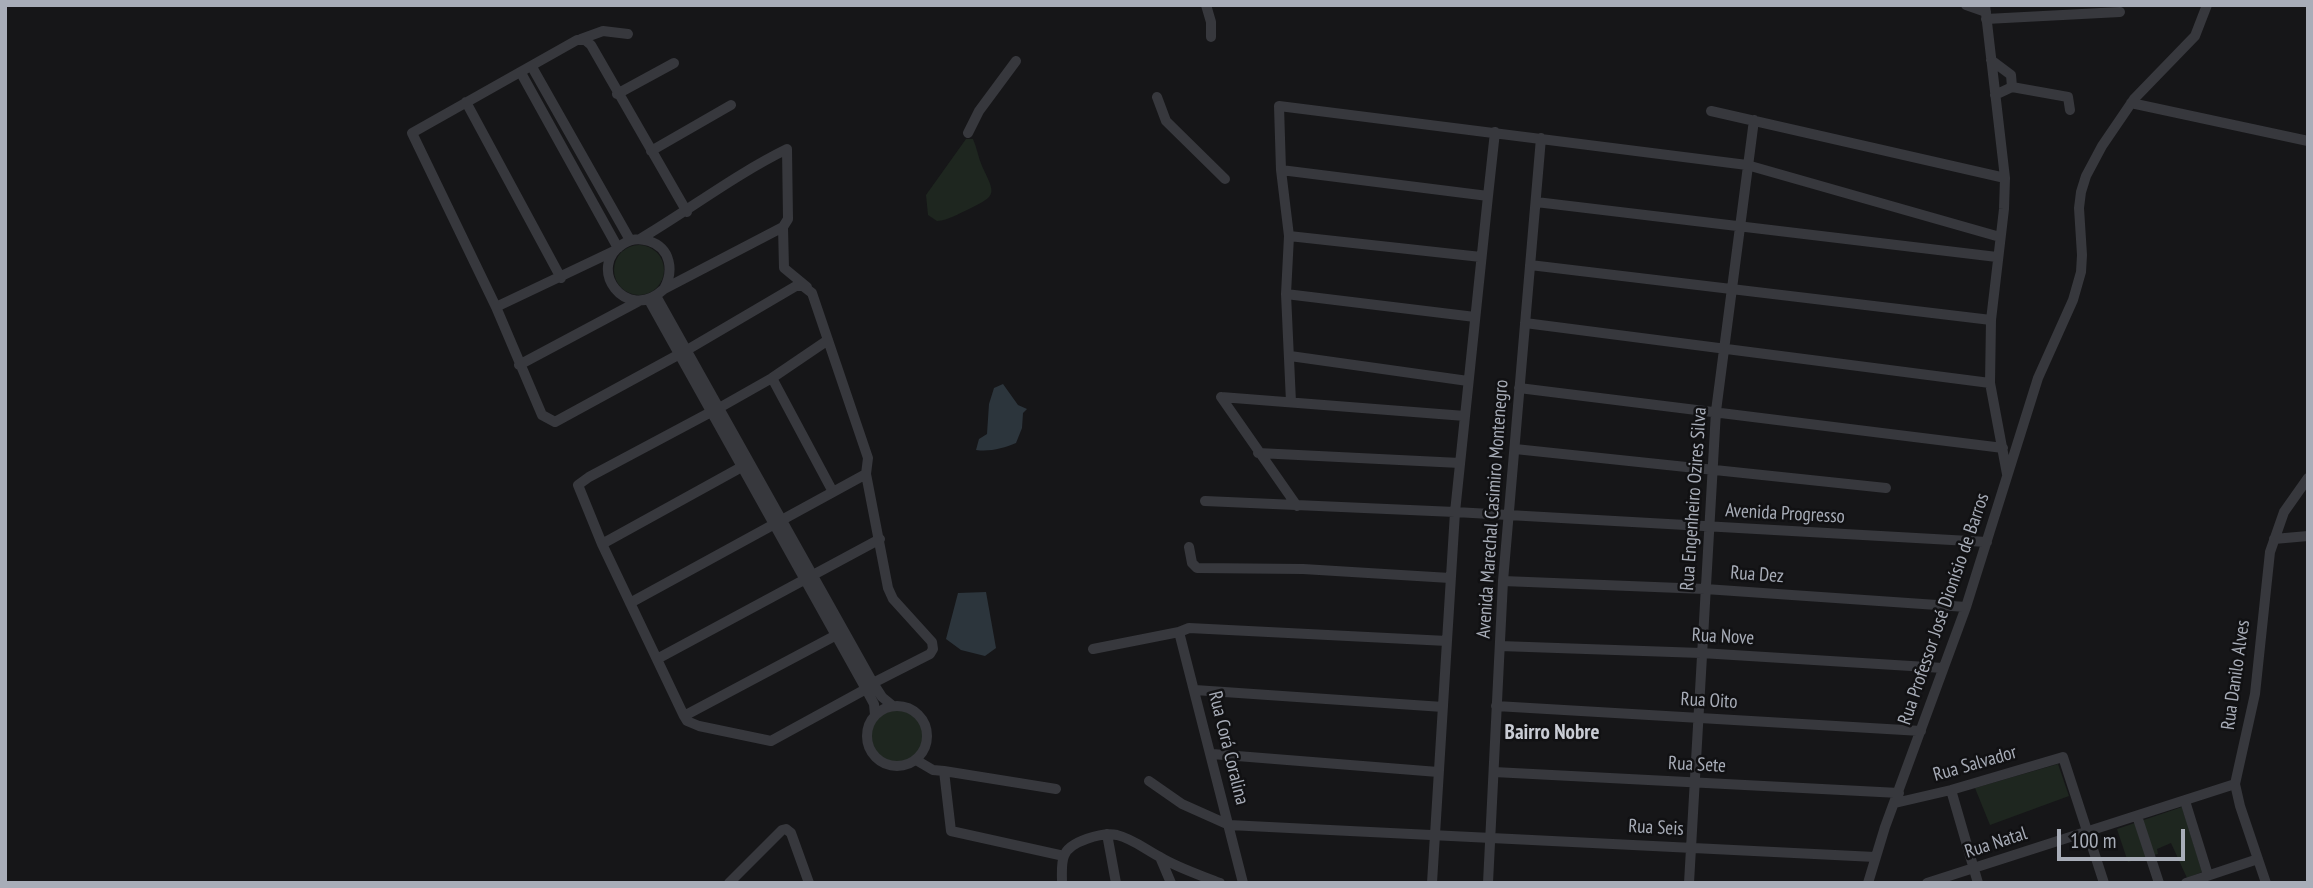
<!DOCTYPE html>
<meta charset="utf-8">
<style>
body{margin:0}
#map{position:relative;width:2313px;height:888px;overflow:hidden;background:#161618;font-family:"PT Sans Narrow",sans-serif}
canvas{display:block}
.frame{position:absolute;inset:0;border:7px solid #a8adb8;pointer-events:none}
.scale{position:absolute;left:2057px;top:829px;width:128px;height:32px;box-sizing:border-box;border:4px solid #a8adb8;border-top:0;padding-left:9px;font-size:21px;line-height:24px;white-space:nowrap;color:#a8adb8;-webkit-text-stroke:5px #111113;paint-order:stroke}
</style>
<div id="map">
<canvas width="2313" height="888"></canvas>
<div class="frame"></div>
<div class="scale">100 m</div>
</div>
<script>
const ctx = document.querySelector('canvas').getContext('2d');
ctx.lineJoin = 'round';
function fill(path, color) {
  ctx.fillStyle = color;
  ctx.fill(path, 'evenodd');
}
function stroke(path, color, width, dash) {
  ctx.strokeStyle = color;
  ctx.lineWidth = width;
  ctx.lineCap = dash ? 'butt' : 'round';
  ctx.setLineDash(dash || []);
  ctx.stroke(path);
}
function label(font, color, halo, rows, align = 'center') {
  ctx.font = font + ' "PT Sans Narrow",sans-serif';
  ctx.lineWidth = 5;
  ctx.setLineDash([]);
  ctx.textBaseline = 'middle';
  ctx.strokeStyle = halo;
  ctx.fillStyle = color;
  for (const [text, x, y, turn = 0] of rows) {
    ctx.save();
    ctx.translate(x, y);
    ctx.rotate((+turn || 0) * Math.PI / 180);
    ctx.textAlign = isNaN(turn) ? turn : align;
    if (halo) ctx.strokeText(text, 0, 0);
    ctx.fillText(text, 0, 0);
    ctx.restore();
  }
}
fill(new Path2D(`
 M966,139H973C977,148 978,157 982,166C995,194 998,195 969,209C958,214 949,220 937,221L928,215L926,195Z
 M614 270a25 25 0 1 1 50 0a25 25 0 1 1-50 0Z
 M871 736a26 26 0 1 1 52 0a26 26 0 1 1-52 0Z
 M2058,764L2069,796L1990,825L1975,788Z
 M2182,807L2202,872L2187,878L2171,843L2157,849L2158,854L2128,862L2117,829Z`), '#1e261f');
fill(new Path2D(`
 M1003,384L1018,405L1027,409L1023,413L1022,428L1016,443C1004,448 990,452 976,450L979,439L987,434L989,404L994,388Z
 M986,592L996,648L985,656L961,650L946,639L958,593Z`), '#2c353c');
stroke(new Path2D(`
 M1206,5L1211,22V37
 M1966,5L1986,12
 M1985,5L2005,178L2004,209L1991,320L1990,383L2007,474
 M1986,19L2120,12
 M581,39L603,31L628,34
 M1991,60L2011,75L2012,87
 M532,67L630,240
 M521,73L618,248
 M617,94L674,63
 M1995,95L2012,87L2068,97L2070,110
 M1157,97L1166,121L1225,179
 M466,102L561,278
 M2131,103L2308,141
 M1711,111L2005,178
 M968,133L979,111L1016,61
 M651,151L731,105
 M1281,170L1488,196L1495,132
 M1488,196L1455,512L1987,542
 M1536,202L1997,257
 M687,212L591,45L585,40H577L412,133L496,307L542,415L555,422L687,350L796,286H803L812,293L868,458L866,474L888,588L893,599L932,642L933,649L930,654L873,683
 M1289,236L1481,257
 M640,239C689,210 736,174 787,149L788,219L783,227L784,268L807,287
 M1530,265L1991,320
 M664,289C674,271 671,248 649,241C640,238 630,239 623,244C585,267 626,325 664,289L783,227
 M1286,294L1475,317
 M656,296L873,683L882,697L893,706
 M649,300L866,689L874,704L875,715
 M496,307L614,251
 M1525,323L1990,383
 M1290,356L1468,381
 M519,365L639,301
 M772,378L833,492
 M1519,388L2003,448
 M1221,397L1465,416
 M1221,397L1297,506
 M1291,402L1286,294L1289,236L1281,170L1279,106L1747,165L2000,237
 M719,408L772,378L828,340
 M711,412L589,477L578,485L602,544L684,716L687,721L699,726L771,741L866,689
 M1515,449L1886,488
 M1258,453L1460,463
 M1205,501L1455,512L1432,883
 M2274,539L2308,536
 M602,544L747,464
 M1189,547L1192,563L1197,568L1303,569L1450,578
 M1503,581L1705,589L1966,607
 M630,603L866,474
 M1500,646L1701,653L1943,668
 M1093,649L1179,632
 M657,659L880,539
 M1195,690L1443,707
 M867 736a30 30 0 1 1 60 0a30 30 0 1 1-60 0Z
 M1496,706L1921,731
 M684,716L842,632
 M1212,754L1438,772
 M916,760L933,770L944,771L951,831L1064,856
 M944,771L1056,789
 M1494,772L1899,793
 M1149,781L1182,804L1229,825L1875,857
 M1951,790L1978,883
 M2185,801L2208,875
 M1895,803L1951,790L2063,757L2104,883
 M2137,816L2159,883
 M1107,834L1116,883
 M1160,857L1171,883
 M729,883L782,830L786,829L791,833L809,883
 M1062,883C1062,875 1061,863 1064,856C1069,841 1103,832 1117,835C1133,839 1145,849 1160,857C1178,868 1200,875 1220,883
 M1243,883L1179,632L1189,628L1447,641
 M1488,883L1503,581L1541,138
 M1689,883L1716,411L1754,120
 M1868,883L1885,827L1966,607L2038,378L2073,300L2081,272L2082,255L2079,208L2081,192L2086,176L2102,146L2134,99L2195,36L2207,5
 M1927,883L2235,784
 M2186,883L2258,859
 M2266,883L2240,806L2235,784L2255,694L2270,552L2284,512L2308,478`), '#37383d', 10);
label('19px', '#a8adb8', '#111113', [
 ["Rua Engenheiro Ozires Silva",1694,499,-86],
 ["Avenida Marechal Casimiro Montenegro",1493,509,-86],
 ["Avenida Progresso",1785,514,3],
 ["Rua Dez",1757,575,4],
 ["Rua Professor José Dionísio de Barros",1944,609,-71],
 ["Rua Nove",1723,637,3],
 ["Rua Danilo Alves",2236,675,-82],
 ["Rua Oito",1709,701,3],
 ["Rua Corá Coralina",1228,748,76],
 ["Rua Salvador",1975,764,-16],
 ["Rua Sete",1697,765,3],
 ["Rua Seis",1656,828,3],
 ["Rua Natal",1996,843,-18]
]);
label('bold 21px', '#c9ccd4', '#111113', [
 ["Bairro Nobre",1552,733]
]);
</script>
